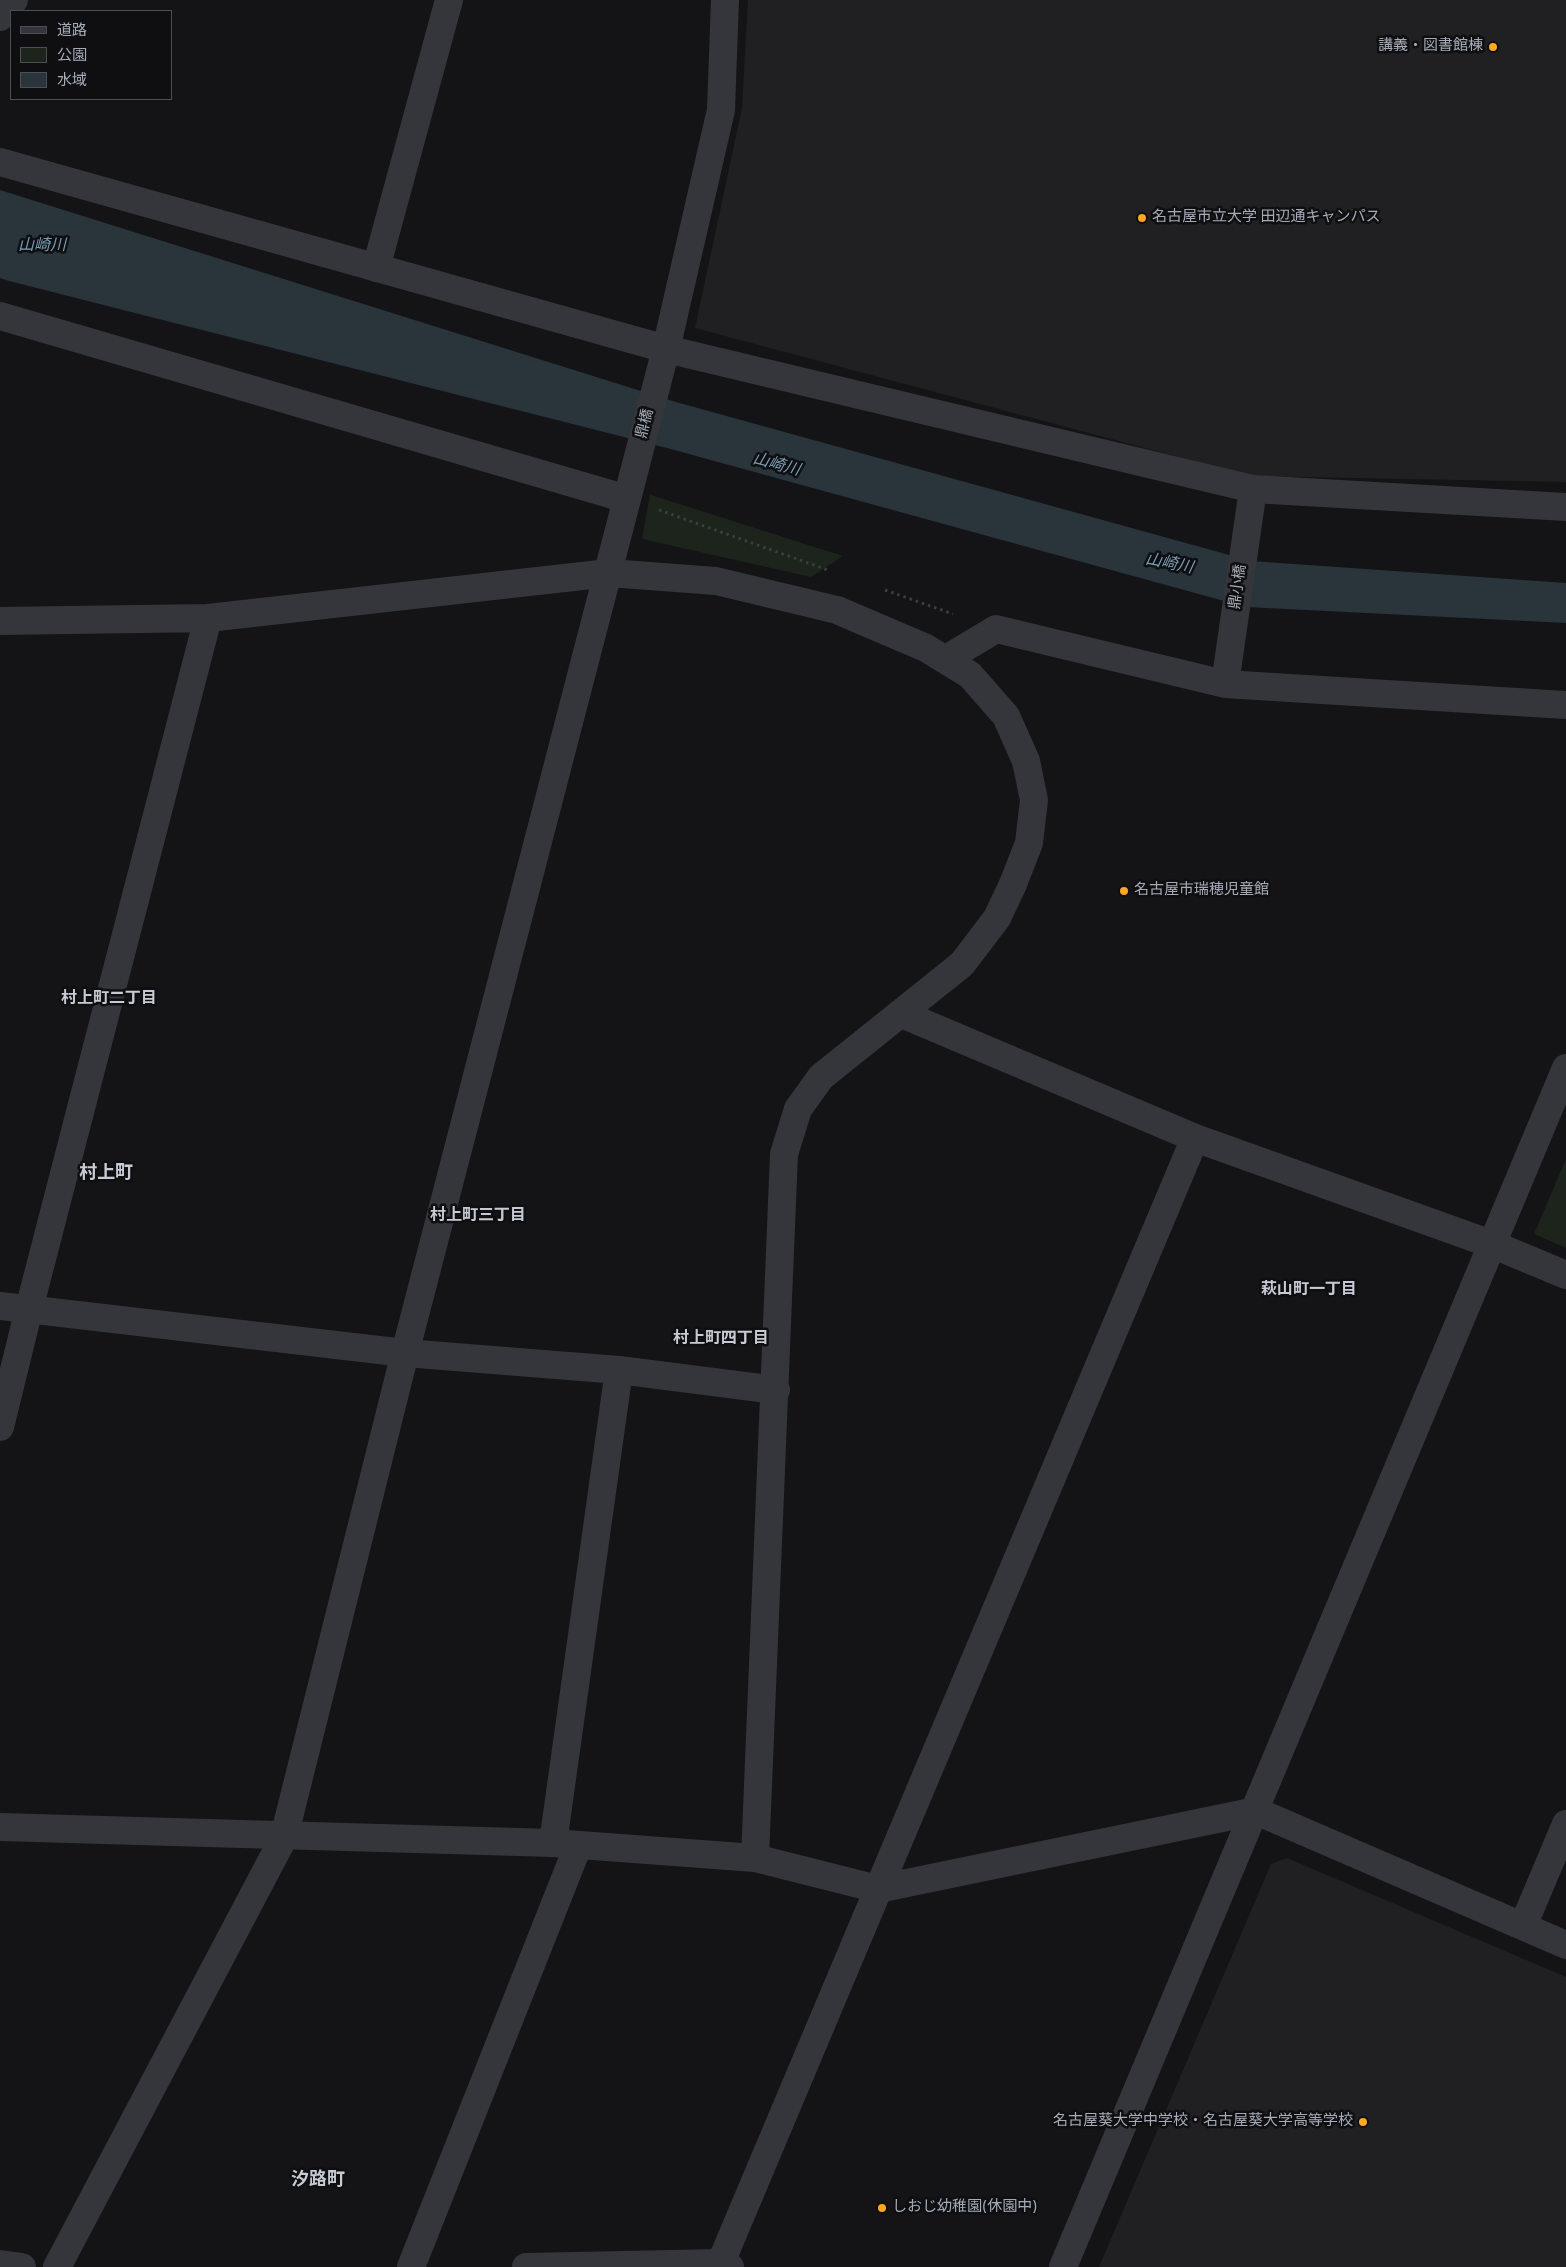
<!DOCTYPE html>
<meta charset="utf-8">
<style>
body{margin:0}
#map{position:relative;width:1566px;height:2267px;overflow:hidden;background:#141416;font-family:Overpass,"Noto Sans JP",sans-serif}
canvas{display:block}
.legend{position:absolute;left:10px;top:10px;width:162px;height:90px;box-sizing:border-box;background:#0f0f11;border:1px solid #4b4e54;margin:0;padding:6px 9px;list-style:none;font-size:15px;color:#a5acb8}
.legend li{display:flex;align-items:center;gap:10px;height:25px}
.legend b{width:25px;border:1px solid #4b4e54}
</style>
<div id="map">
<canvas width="1566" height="2267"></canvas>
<ul class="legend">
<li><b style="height:6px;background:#35363b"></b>道路</li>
<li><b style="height:14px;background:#1c241c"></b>公園</li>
<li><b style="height:14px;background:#29343b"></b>水域</li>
</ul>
</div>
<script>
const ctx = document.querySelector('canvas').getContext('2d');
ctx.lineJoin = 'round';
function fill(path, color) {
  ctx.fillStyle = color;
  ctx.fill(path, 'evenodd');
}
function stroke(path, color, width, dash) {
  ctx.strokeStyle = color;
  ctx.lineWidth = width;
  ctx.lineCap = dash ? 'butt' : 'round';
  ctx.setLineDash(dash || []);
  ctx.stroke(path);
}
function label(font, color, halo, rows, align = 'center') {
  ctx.font = font + ' Overpass,"Noto Sans JP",sans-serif';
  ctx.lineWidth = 5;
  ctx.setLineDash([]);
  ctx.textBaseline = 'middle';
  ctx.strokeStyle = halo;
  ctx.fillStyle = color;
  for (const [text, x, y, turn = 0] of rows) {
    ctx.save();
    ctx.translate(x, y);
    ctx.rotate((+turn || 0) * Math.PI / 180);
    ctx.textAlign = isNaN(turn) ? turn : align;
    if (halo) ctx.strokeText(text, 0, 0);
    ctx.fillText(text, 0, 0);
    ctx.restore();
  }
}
fill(new Path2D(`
 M748,0H1566V482L1250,476L695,328L742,108Z
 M1287,1858L1566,1977V2267H1099L1271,1864Z`), '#202023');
fill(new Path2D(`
 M650,495H651L843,556L811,577L642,539Z
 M1566,1159V1248L1534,1234Z`), '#1c241c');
fill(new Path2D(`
 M0,190L676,402L1251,561L1566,583V623L1246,607L667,448L9,281L0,278Z`), '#29343b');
stroke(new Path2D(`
 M659,510L828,570
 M885,590L953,614`), '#3b3d43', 3, [2.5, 4]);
stroke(new Path2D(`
 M0,17L14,0
 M0,162L666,349L1253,489L1566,507
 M376,268L449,0
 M0,316L627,499
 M0,621L208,618L609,573L716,581L837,610L926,648L970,675L1006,716L1026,761L1034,800L1029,843L1013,884L997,918L962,964L821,1077L798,1109L784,1154L755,1858
 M946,659L996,629L1225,684L1566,705
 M1225,684L1253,489
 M902,1014L1195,1138L1494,1245L1566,1275
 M0,1306L405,1353L619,1370L776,1390
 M0,1427L29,1309L208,618
 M0,1827L553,1843L755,1858L878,1889L1256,1811L1566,1945
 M553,1843L619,1370
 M1523,1926L1566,1824
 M0,2264L22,2267
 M57,2267L284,1837L405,1353L666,349L721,110L725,0
 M411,2267L578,1846
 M526,2267L720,2263L730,2267
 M719,2267L1195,1138
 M1063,2267L1566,1068`), '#35363b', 28);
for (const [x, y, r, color] of [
 [1493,47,5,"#ffa623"],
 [1142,218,5,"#ffa623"],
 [1124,891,5,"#ffa623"],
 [1363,2122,5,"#ffa623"],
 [882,2208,5,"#ffa623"]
]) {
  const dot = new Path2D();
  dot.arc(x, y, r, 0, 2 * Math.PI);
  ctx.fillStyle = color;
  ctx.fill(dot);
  stroke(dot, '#0f0f11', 2);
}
label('15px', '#a5acb8', '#0f0f11', [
 ["講義・図書館棟",1483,47,"right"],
 ["名古屋市立大学 田辺通キャンパス",1152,218],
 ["名古屋市瑞穂児童館",1134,891],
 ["名古屋葵大学中学校・名古屋葵大学高等学校",1353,2122,"right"],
 ["しおじ幼稚園(休園中)",892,2208]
], 'left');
label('15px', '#a5acb8', '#0f0f11', [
 ["鼎橋",646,424,-76],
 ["鼎小橋",1239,587,-82]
]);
label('italic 16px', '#799db6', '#0f0f11', [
 ["山崎川",42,247],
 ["山崎川",776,466,15],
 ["山崎川",1169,565,11]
]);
label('bold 16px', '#c6cad3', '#0f0f11', [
 ["村上町二丁目",109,1000],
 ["村上町三丁目",478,1217],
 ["萩山町一丁目",1309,1291],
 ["村上町四丁目",721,1340]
]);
label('bold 18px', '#c6cad3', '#0f0f11', [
 ["村上町",106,1174],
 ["汐路町",318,2181]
]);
</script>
